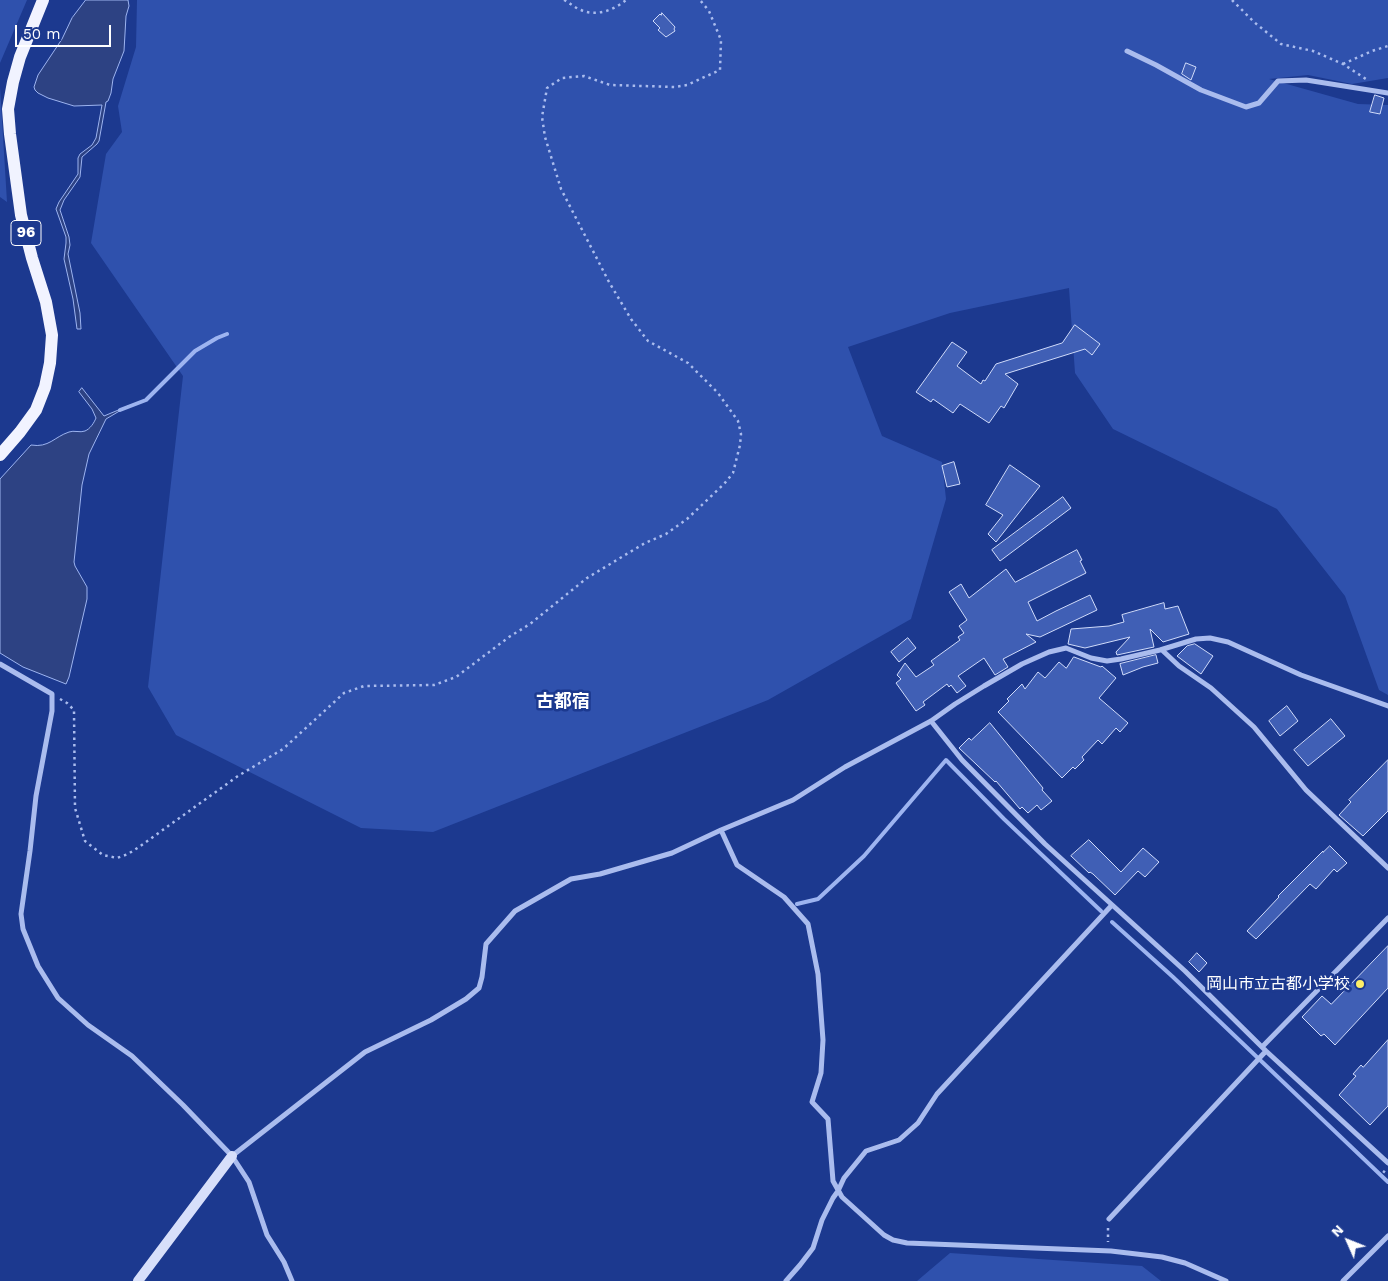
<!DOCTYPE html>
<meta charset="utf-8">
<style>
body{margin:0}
#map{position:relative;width:1388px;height:1281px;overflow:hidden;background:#1c398f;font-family:"Work Sans",sans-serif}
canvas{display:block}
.north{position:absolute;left:1323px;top:1216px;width:50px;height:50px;-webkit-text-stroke:4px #1c398f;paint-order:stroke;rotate:314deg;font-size:14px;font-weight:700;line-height:20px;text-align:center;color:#fff}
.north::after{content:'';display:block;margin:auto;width:18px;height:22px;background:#fff;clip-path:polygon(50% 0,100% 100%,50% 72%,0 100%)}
.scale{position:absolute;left:15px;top:25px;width:96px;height:22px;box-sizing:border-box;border:2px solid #fff;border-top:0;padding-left:6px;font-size:15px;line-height:18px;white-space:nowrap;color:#fff;-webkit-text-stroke:4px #1c398f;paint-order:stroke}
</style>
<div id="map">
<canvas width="1388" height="1281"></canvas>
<div class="north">N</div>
<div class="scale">50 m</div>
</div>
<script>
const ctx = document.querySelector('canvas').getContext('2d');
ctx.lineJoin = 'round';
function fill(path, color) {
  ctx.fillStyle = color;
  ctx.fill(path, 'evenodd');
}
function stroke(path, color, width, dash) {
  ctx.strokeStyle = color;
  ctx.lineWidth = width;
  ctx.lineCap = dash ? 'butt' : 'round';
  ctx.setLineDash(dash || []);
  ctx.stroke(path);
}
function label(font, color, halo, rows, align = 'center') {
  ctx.font = font + ' "Work Sans","Noto Sans JP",sans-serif';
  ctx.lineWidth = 5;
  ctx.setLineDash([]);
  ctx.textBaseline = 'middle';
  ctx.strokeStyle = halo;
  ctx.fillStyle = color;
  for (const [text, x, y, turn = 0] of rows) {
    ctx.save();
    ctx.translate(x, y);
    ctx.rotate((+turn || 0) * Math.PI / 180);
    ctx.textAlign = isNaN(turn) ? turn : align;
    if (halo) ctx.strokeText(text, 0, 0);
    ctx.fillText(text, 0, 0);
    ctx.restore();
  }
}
fill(new Path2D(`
 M0,0H27L0,63Z
 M137,0H1388V78L1352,84L1308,75L1269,79L1358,104L1388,105V695L1379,690L1345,596L1277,509L1113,429L1075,373L1069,288L950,313L848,347L882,436L942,462L946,499L911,619L768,700L433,832L361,828L176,735L148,687L183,376L91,243L106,154L122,132L118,106L136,47Z
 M0,87L7,202L0,197Z
 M950,1253L1142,1266L1161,1281H917Z`), '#2f51ad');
const water = new Path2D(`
 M86,0H128L129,6L126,16L124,51L113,79L111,93L108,101L106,102L99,141L97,144L82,157L80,177L64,200L60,210L69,237L70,245L68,254L80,313L81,329H77L73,299L64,259L66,243V237L56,209L59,202L78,174V158L80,154L92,145L96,138L102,105L74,106L48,98L38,93L35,90L34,87L38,75L62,39L72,18Z
 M82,388L104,416L128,406L106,419L89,454L82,485L74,562L75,566L87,587V599L69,677L66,684L23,667L0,653V479L31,445C49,448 54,437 69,432C74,430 80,433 85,431C90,429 94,423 96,418L92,409L79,392Z`);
fill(water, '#2d4283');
stroke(water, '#9db4f0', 1);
stroke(new Path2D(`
 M120,410L146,400L195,351L217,338L227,334
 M797,904L818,899L864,856L946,760L1004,819L1101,911
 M1112,922L1173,977L1388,1182`), '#9db4f0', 4);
const building = new Path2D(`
 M662,13L675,27L674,29L675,31L666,37L658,30L660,28L653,21L660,14L661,15Z
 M1186,63L1196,67L1191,80L1182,74Z
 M1375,95L1384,98L1380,114L1370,112Z
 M1075,325L1100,344L1092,355L1085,349L1005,374L1018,384L1004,408L1001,406L989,423L960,404L953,413L933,399L931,402L916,392L952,342L967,352L957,366L981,384L983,380L985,381L996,364L1062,343Z
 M954,462L960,484L947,487L942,466Z
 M1010,465L1040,486L996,542L988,534L1003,515L986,505Z
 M1063,497L1071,508L1000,561L992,550Z
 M1077,550L1082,560L1080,561L1086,573L1028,602L1037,621L1056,611L1090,595L1097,610L1040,637L1026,634L1036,642L1003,659L1008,667L995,675L984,658L958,676L966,686L957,693L951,685L949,687L947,684L923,702L925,705L916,711L896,683L901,679L897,675L905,663L916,677L934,665L931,661L960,640L958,637L964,633L959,626L967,620L949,592L961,584L969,598L1006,569L1015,582Z
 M1164,603L1165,609L1178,606L1189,634L1163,642L1150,629L1154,647L1117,655L1116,652L1130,637L1085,648L1068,644L1071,629L1109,626L1124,622L1122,615Z
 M908,638L916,648L899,662L891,652Z
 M1195,644L1213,656L1201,674L1177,656L1187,646Z
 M1156,655L1158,663L1143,667L1123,675L1120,664Z
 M1074,657L1101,667L1102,666L1116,678L1099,698L1128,723L1120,732L1116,728L1102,744L1098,740L1082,757L1084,760L1075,769L1073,767L1062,778L998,712L1009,701L1007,699L1022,684L1025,689L1038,672L1045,678L1059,662L1066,668Z
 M1287,706L1298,721L1280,736L1269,721Z
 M1331,719L1345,736L1308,766L1294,750Z
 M990,723L1043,788L1042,790L1052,801L1041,810L1037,805L1028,813L1022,807L1020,809L996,781L995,782L959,748L969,738L971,740Z
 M1388,760V811L1363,836L1339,815L1351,802L1349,800Z
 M1089,840L1121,872L1143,848L1159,862L1145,877L1138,871L1115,895L1093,874L1090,872L1089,873L1071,856Z
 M1330,846L1347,863L1337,872L1334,869L1316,889L1310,884L1256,939L1247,931L1279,897L1278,896L1323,851V852Z
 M1388,946V988L1335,1045L1324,1034L1321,1036L1302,1017L1322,996L1331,1004Z
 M1197,953L1207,963L1199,972L1189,962Z
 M1388,1040V1106L1370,1125L1339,1095L1356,1076L1353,1074L1361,1065L1363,1067Z`);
fill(building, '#405fb5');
stroke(building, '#d0dbfa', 1);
stroke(new Path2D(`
 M564,0C570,3 575,8 581,10C596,17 614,10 626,0
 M1232,0L1254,22L1281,44L1313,51L1343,64L1369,81
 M1343,64L1372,51L1388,46
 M60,699L67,703L74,710L75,808L85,841L103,855L117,858L128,854L139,847L238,776L283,749L344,693L364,686L434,685L456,677L509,637L530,624L587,578L645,543L666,534L687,519L724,484L733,473L740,445L741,434L738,421L718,393L688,363L648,341L631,319L609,282L561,189L545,137L542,117L547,88L562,78L584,76L610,85L675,87L687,85L720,70L721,40L709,11L700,0
 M1383,1171L1388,1175
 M1108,1228V1242`), '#aabcee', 2.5, [2.5, 4]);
stroke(new Path2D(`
 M1127,51L1156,65L1201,90L1246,107L1259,103L1278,81L1306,80L1388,93
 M1162,650L1179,666L1211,688L1254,727L1306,790L1388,868
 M0,664L52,694V711L36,796L30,851L21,914L23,929L38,966L58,998L88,1025L132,1056L183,1105L232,1156L249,1182L267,1235L284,1262L292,1281
 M931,721L962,760L1045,844L1185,971L1266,1051L1388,1163
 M721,830L737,865L784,897L808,924L818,974L823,1040L821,1073L812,1102L828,1119L833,1181L842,1197L884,1235L893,1240L907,1243L1111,1251L1162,1257L1185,1263L1226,1281
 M1262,1047L1388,918
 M232,1156L365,1052L431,1020L466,999L479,988L482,977L486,944L515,911L571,879L600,874L672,853L721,830L793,800L845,767L931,721L955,704L984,686L1022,664L1049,652L1066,648L1091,658L1107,661L1121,659L1160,650L1196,639L1210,638L1228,642L1301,675L1388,706
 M1109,1219L1266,1051
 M786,1281L800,1265L813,1248L822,1220L833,1198L838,1191L844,1178L866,1151L899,1140L918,1123L937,1094L1112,905
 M1343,1281L1388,1236`), '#aabcee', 5);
stroke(new Path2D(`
 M138,1281L232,1156`), '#d7dffa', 10);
stroke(new Path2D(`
 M0,455L20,432L36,410L45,387L50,363L52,335L46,302L32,258L21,215L10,134L8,109L13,82L20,57L43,0`), '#f1f3ff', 12);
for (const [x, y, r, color] of [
 [1360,984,5,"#feee67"]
]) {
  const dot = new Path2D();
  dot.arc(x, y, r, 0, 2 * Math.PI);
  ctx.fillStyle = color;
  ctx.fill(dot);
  stroke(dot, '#1c398f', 2);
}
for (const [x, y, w] of [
 [26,233,30]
]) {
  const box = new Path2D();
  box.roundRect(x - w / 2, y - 12.5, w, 25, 4);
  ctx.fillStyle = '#1c398f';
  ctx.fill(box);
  stroke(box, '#fff', 1);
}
label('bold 15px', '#fff', null, [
 ["96",26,233]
]);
label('16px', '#fff', '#1c398f', [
 ["岡山市立古都小学校",1350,984]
], 'right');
label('bold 18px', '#fff', '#1c398f', [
 ["古都宿",563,702]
]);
</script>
